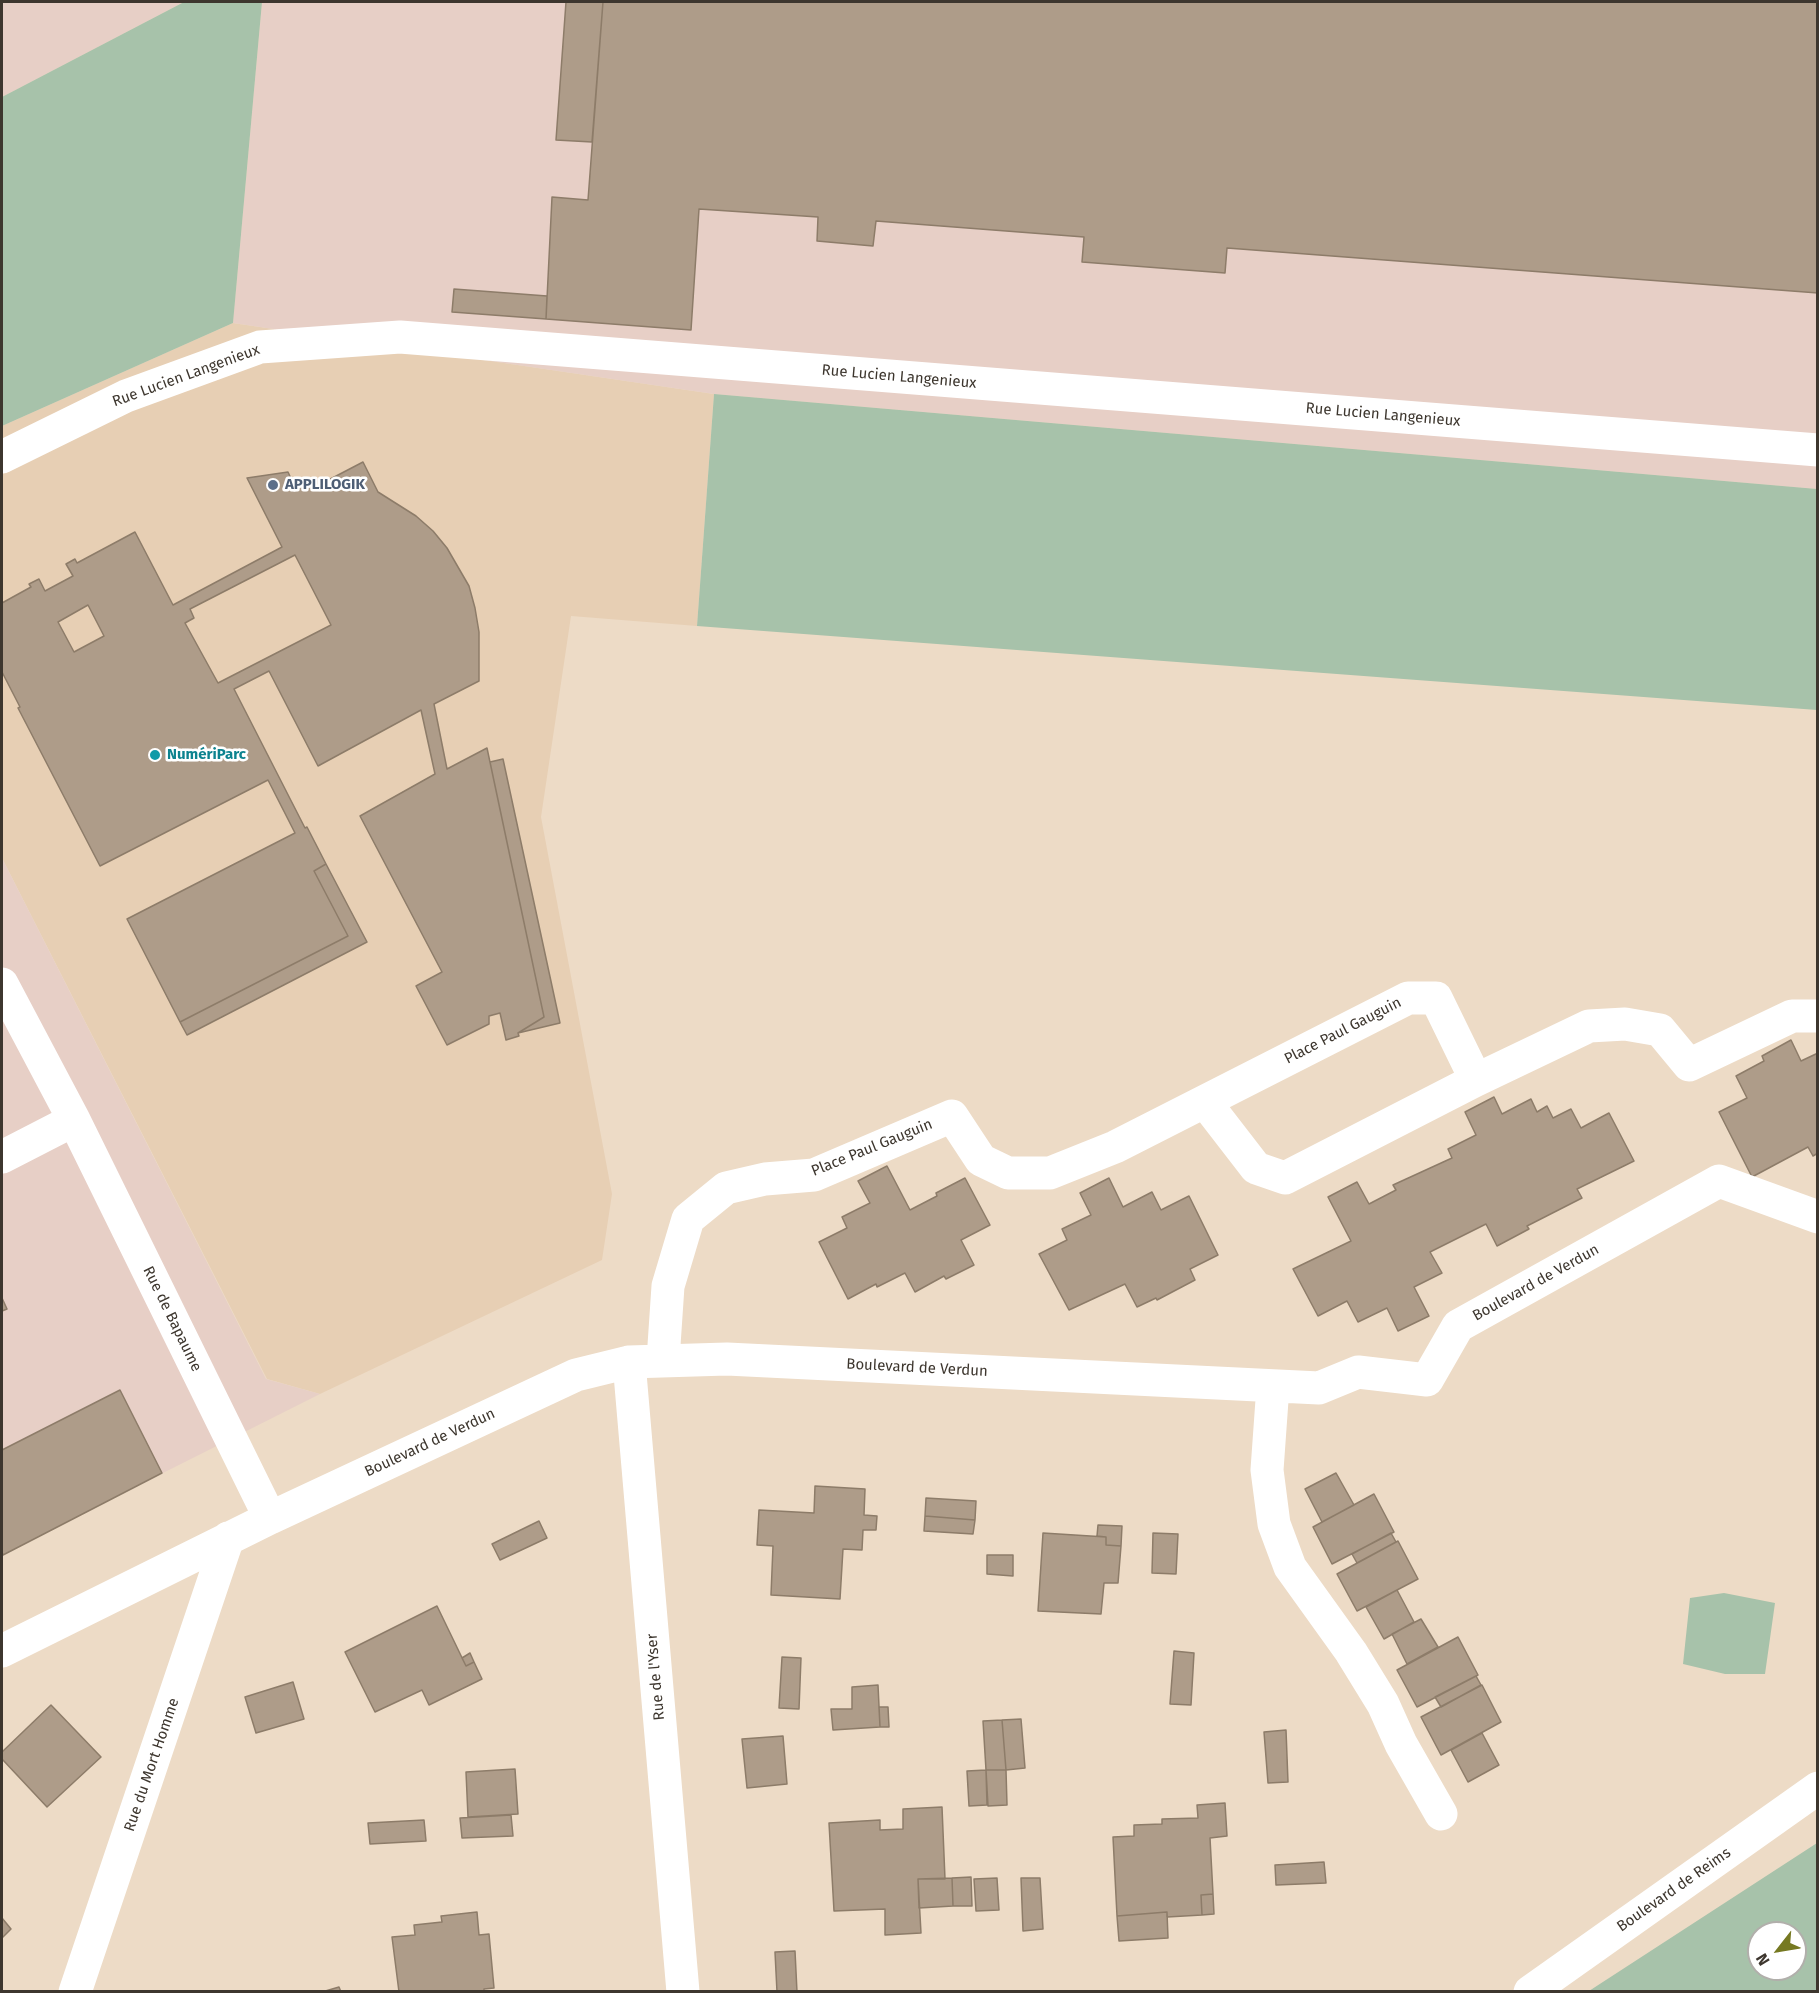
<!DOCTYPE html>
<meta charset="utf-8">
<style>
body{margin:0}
#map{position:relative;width:1819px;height:1993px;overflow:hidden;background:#eddbc6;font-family:"Fira Sans",sans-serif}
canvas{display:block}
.frame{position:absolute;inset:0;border:3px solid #3d362e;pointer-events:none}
.north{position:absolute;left:1747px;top:1921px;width:60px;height:60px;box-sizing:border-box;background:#fff;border:2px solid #b1afab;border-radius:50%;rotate:239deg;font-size:16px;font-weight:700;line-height:24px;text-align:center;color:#3d362e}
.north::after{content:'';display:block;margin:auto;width:21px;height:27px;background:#767922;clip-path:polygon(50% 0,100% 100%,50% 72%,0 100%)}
</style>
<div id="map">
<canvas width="1819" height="1993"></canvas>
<div class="frame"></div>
<div class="north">N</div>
</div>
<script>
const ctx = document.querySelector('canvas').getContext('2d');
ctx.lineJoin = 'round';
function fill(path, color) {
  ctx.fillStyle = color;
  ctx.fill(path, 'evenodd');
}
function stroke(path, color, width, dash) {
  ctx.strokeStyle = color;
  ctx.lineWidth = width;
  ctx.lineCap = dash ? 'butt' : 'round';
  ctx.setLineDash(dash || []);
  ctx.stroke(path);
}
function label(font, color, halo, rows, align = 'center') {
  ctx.font = font + ' "Fira Sans",sans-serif';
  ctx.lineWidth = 5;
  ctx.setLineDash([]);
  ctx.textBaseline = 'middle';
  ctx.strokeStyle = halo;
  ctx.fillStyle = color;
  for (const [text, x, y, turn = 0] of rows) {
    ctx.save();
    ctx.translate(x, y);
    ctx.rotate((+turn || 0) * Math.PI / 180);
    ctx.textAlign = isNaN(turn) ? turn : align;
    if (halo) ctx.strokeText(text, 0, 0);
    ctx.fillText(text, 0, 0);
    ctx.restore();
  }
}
fill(new Path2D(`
 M233,323L714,394L697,626L571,616L541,817L612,1194L602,1260L320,1394L267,1379L2,858V426Z`), '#e7cfb4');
fill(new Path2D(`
 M2,2H184L2,97Z
 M262,2H1817V489L714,394L233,323Z
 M2,858L266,1379L320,1394L2,1554Z`), '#e7cfc6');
fill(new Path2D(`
 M184,2H262L233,323L2,426V97Z
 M714,394L1817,489V710L697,626Z
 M1724,1593L1775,1603L1765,1674H1725L1683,1664L1690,1598Z
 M1817,1843V1991H1589ZM1759,1933H1795V1969H1759Z`), '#a7c2aa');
const building = new Path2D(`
 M566,2H603L592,142L556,140Z
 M603,2H1818V293L1227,248L1225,273L1082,262L1084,237L876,221L873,246L817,241L818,217L699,209L691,330L546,319L552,197L588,200Z
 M454,289L547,296L546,319L452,312Z
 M363,462L378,492L416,516L433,531L447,548L469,586L475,608L479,632V681L434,704L447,769L487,748L544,1017L518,1033L519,1036L506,1040L500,1013L489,1016V1024L447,1045L416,986L442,972L360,816L435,774L421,710L318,766L269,671L234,689L305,828L307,827L326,864L314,871L348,936L180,1022L127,919L295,833L268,780L100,866L18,708L20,707L2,672V603L31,587L29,584L39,579L45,591L73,576L66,564L75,559L77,563L135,532L173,605L282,547L247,478L288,472L294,485L317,486ZM295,555L331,625L218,683L185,623L194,618L190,609ZM88,605L104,636L74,652L58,622Z
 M503,759L560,1023L518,1033L544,1017L490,762Z
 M326,864L367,942L187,1035L180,1022L348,936L314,871Z
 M1791,1040L1801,1061L1818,1053V1153L1813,1156L1808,1147L1752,1177L1719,1112L1747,1098L1736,1076L1764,1061L1762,1056Z
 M1494,1097L1502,1114L1531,1099L1537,1112L1547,1106L1553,1118L1571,1109L1581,1128L1609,1113L1634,1161L1577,1189L1582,1198L1527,1226L1529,1229L1497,1246L1486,1224L1430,1252L1442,1273L1414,1287L1429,1316L1398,1331L1387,1308L1358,1322L1347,1301L1318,1316L1293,1269L1351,1241L1328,1197L1357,1182L1369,1204L1396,1190L1393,1185L1452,1158L1448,1149L1476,1135L1465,1112Z
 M887,1166L910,1210L937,1196L936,1193L965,1178L990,1225L961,1240L974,1265L946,1279L944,1276L915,1292L905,1273L877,1287L876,1284L848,1299L819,1242L847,1228L842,1217L870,1203L858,1181Z
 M1109,1178L1123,1207L1152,1192L1161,1210L1189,1196L1218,1255L1190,1269L1195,1280L1157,1300L1156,1298L1137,1307L1125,1284L1069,1310L1039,1254L1067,1240L1062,1229L1091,1215L1080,1193Z
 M2,1298L7,1309L2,1311Z
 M120,1390L162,1473L3,1555L2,1552V1450Z
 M1336,1473L1354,1505L1322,1522L1305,1489Z
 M815,1486L865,1489L864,1515L877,1516L876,1530H863L862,1550L843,1549L840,1599L771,1595L773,1546L757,1545L759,1510L814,1513Z
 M1374,1494L1394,1532L1332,1564L1313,1527Z
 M926,1498L976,1501L975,1520L925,1516Z
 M925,1516L975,1520L973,1534L924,1531Z
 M539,1521L547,1538L500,1560L492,1544Z
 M1098,1525L1122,1526L1121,1546L1106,1545V1537L1097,1536Z
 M1043,1533L1106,1537V1545L1121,1546L1118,1583H1104L1101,1614L1038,1611Z
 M1153,1533L1178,1534L1176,1574L1152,1573Z
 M1391,1533L1396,1542L1357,1563L1352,1554Z
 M1398,1541L1418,1579L1357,1611L1337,1574Z
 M987,1555H1013V1576L987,1574Z
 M1397,1590L1414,1622L1384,1639L1366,1607Z
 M437,1606L466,1666L474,1662L482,1679L429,1705L422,1690L375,1712L345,1652Z
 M1421,1619L1438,1647L1407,1664L1392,1634Z
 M1458,1637L1478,1675L1417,1707L1397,1670Z
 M1174,1651L1194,1653L1191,1705L1170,1704Z
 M470,1653L474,1662L466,1666L462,1658Z
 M782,1657L801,1658L799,1709L779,1708Z
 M1476,1676L1481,1685L1441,1707L1435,1697Z
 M293,1682L304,1719L256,1733L245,1697Z
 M878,1685L880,1727L833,1730L831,1709H852V1687Z
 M1482,1685L1501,1722L1441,1755L1421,1717Z
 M51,1705L101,1757L47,1807L2,1759V1752Z
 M879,1707H888L889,1727H880Z
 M1021,1719L1025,1768L1006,1770L1002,1720Z
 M1002,1720L1006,1770H986L983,1721Z
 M1286,1730L1288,1782L1268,1783L1264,1732Z
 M1482,1733L1499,1765L1468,1782L1451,1750Z
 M783,1736L787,1784L747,1788L742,1739Z
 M515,1769L518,1814L468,1817L466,1772Z
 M986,1770H1006L1007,1805L988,1806Z
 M986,1770L987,1805L969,1806L967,1771Z
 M1225,1803L1227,1836L1210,1838L1213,1894L1201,1895L1202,1915L1167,1917V1912L1117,1916L1113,1837L1134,1836V1825L1162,1824V1819L1198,1818L1197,1805Z
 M942,1807L945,1879H918L921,1933L885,1935V1909L834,1911L829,1823L880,1820V1830L903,1829V1809Z
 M511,1815L513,1836L462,1838L460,1818Z
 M424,1820L426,1841L370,1844L368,1823Z
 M1324,1862L1326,1883L1276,1885L1275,1865Z
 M971,1877L972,1906H953L952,1878Z
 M952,1878L953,1906L919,1908L918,1879Z
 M997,1878L999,1910L976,1911L974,1879Z
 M1021,1878H1040L1043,1929L1023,1931Z
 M1213,1894L1214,1914L1202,1915L1201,1895Z
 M477,1912L479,1935L489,1934L494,1988L484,1989V1992H399L392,1937L415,1935L414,1925L442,1922L441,1916Z
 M1167,1912L1168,1938L1119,1941L1117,1916Z
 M2,1918L11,1929L2,1938Z
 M795,1951L797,1992H777L775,1952Z
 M339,1987L341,1992H322Z`);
fill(building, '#ae9c89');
stroke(building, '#8d7c69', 1.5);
stroke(new Path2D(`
 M2,457L126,396L260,347L400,337L1818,450
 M2,984L74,1120L270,1518
 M1205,1102L1256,1168L1285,1178L1476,1080
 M2,1157L74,1120
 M663,1360L668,1286L688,1219L726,1188L765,1179L814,1175L952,1116L981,1160L1008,1173H1050L1115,1147L1408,998H1436L1476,1080L1589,1026L1625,1024L1660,1030L1689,1065L1792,1016H1818
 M629,1362L683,1992
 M1273,1386L1267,1470L1274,1524L1290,1567L1351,1652L1383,1704L1401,1744L1441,1814
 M2,1651L270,1518L576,1375L629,1362L727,1359L1319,1388L1358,1372L1427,1380L1458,1326L1719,1181L1818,1217
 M75,1992L228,1538
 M1530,1992L1818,1788`), '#fff', 33);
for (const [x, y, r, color] of [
 [273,485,6,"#5c6f8a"],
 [155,755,6,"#0f9aa8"]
]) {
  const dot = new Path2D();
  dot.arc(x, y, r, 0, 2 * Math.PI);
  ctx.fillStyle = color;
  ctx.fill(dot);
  stroke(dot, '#fff', 2);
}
label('15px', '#3d362e', '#fff', [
 ["Rue Lucien Langenieux",186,376,-20],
 ["Rue Lucien Langenieux",899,377,5],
 ["Rue Lucien Langenieux",1383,415,5],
 ["Place Paul Gauguin",1343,1031,-27],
 ["Place Paul Gauguin",872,1148,-22],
 ["Boulevard de Verdun",1536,1283,-29],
 ["Rue de Bapaume",172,1319,64],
 ["Boulevard de Verdun",917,1368,3],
 ["Boulevard de Verdun",430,1443,-25],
 ["Rue de l'Yser",656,1677,-95],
 ["Rue du Mort Homme",152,1765,-71],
 ["Boulevard de Reims",1674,1890,-35]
]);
label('bold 15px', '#4e5e75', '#fff', [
 ["APPLILOGIK",285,485]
], 'left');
label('bold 15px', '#0d838f', '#fff', [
 ["NumériParc",167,755]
], 'left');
</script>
